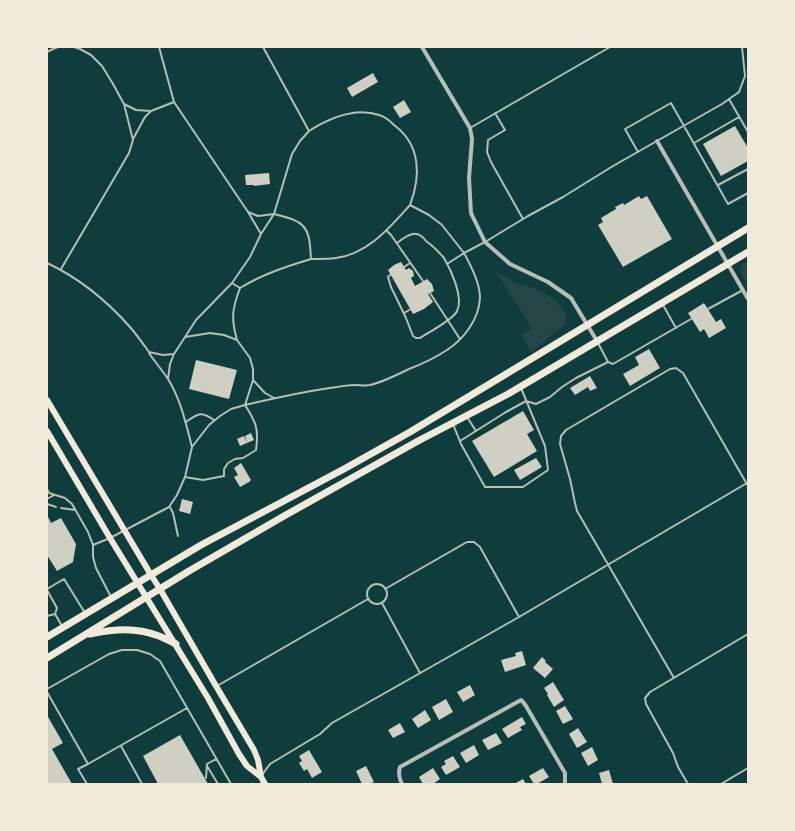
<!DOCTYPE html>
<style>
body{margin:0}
#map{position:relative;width:795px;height:831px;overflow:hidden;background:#0f3d3e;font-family:Mulish,sans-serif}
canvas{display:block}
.frame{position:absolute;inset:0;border:48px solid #f1e9da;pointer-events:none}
</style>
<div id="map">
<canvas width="795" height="831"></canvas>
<div class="frame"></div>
</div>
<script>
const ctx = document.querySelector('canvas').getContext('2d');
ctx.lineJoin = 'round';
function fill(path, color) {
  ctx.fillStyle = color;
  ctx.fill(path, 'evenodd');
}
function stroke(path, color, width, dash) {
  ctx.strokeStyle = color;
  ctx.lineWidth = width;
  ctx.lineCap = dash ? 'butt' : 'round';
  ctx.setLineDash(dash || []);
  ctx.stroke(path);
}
fill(new Path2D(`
 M748,261V285L740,272L741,265Z
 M496,272L518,284L535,288L554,299L562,308L567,317L564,325L531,352L522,335L532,328Z`), '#244646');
fill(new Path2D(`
 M373,73L378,82L352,97L347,88Z
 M404,100L411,112L400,118L393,107Z
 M735,126L748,148V161L721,176L703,144Z
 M269,173L270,184L254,186V185H246L245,175Z
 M639,196L641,199L647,196L672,239L623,267L598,225L603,222L601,218L616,209L615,207L623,203L624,205Z
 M401,262L406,270L409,268L413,271L414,276L411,278L415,286L427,279L432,284L434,291L428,294L433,302L424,309L413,314L388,270L394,265Z
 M704,303L716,322L721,319L726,328L709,338L704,329L700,332L688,313Z
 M649,349L660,368L630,386L623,374L639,365L635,357Z
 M196,360L237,370L229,399L189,389Z
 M590,376L597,388L590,391L588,387L575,395L570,388Z
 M523,411L534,430L527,434L537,451L494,477L472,441Z
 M251,433L254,440L247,443L245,436Z
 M244,436L247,443L240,446L237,439Z
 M536,458L542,467L520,480L514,470Z
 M241,463L251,480L249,482L240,487L234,477L238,475L234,468Z
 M182,499L193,502L190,514L179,511Z
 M47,515L51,523L61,518L76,544L73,562L57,571L47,555Z
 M522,651L526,665L505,672L501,660L516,656L515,653Z
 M542,657L546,661L545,662L553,669L545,678L533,668Z
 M553,682L564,700L554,707L547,695L548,694L544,688Z
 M470,685L475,695L463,702L457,692Z
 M446,699L453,712L439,720L432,707Z
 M565,706L573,719L563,724L556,711Z
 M425,710L431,720L418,728L412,719Z
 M47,715L63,743L52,749L72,784H47Z
 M522,717L526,724L520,727L522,730L508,738L502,729Z
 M400,723L405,732L393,738L388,730Z
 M578,728L587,742L577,748L569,734Z
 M496,733L502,743L488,750L482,740Z
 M180,735L208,784H158L143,756Z
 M474,745L479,755L466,763L460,753Z
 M592,747L598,760L588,766L581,753Z
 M309,750L322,772L312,778L307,769L304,771L299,763L302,761L299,756Z
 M453,756L460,767L446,775L441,767L446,764L444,761Z
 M366,766L374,782L369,784H362L356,771Z
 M433,768L440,779L433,784H423L419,777Z
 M543,768L549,777L537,784H534L529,776Z
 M609,770L613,784H602L599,773Z
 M523,779L526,784H514Z`), '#cfcfc3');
stroke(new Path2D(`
 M47,52L53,49L58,47
 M729,99L748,132
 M174,102L248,212L261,234
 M124,104L136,110L151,111
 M495,113L505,130L488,140L487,152L491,162L523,219
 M470,128L610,47
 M309,131C328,119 355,107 379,115C384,116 390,121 394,125C421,145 421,176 410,205L429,215L442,225L464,253L447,264
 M133,139L145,117L151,111L174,102L159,47
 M694,143L739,117
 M638,152L625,129L671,103L728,204L748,193
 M718,185L748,169
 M248,212L258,216L274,214L292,154L300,141L309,131L263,47
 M387,231L391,235L423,281
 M311,259C320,259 328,259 336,258C368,254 390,227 410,205
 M47,263C79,278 107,301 130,327C137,335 143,344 149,352L163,355L174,354
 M404,267L410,263
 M61,269L129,153L133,140L124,104L113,84L102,66L91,55L80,49L74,47
 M390,275L388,277L391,287L406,318L413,336L416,338H420C429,332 453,320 457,311C464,298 451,270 444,258C439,252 433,246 426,241C423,237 418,233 413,234C407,235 401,240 397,243
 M430,293L460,339
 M663,305L676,328
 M708,309L743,290
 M404,313L411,309
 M185,337L196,320L232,283L240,288C263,274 285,267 311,259C310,247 311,229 298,222C291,218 282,216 274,214L261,234L250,257L232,283
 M237,340C231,319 232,309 240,288
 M598,343L608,362L613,364L691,319
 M149,353C155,362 162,370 168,379C181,400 186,424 192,447
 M253,380L265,393L274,398
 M467,417L476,431
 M186,422C198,413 202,411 214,420
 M453,424L461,444L485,487H523L548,470L545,446L521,388
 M460,441L506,412L526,401L536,404L550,397L562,387L576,378L608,362
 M185,477L203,480L224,476V469L228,463L235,459L243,458L256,450C259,429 256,422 245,405C275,398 306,391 337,387C343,386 349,385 355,385C360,385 365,386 370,385C383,382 397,375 409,369C422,364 435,358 447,350C464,339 479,319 480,298C480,283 471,266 464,253L485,242L528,216L563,197L613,166L722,104L739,92L745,76L742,47
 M47,489L49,493L65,498L72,504L88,532L93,545V557L96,568L111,597
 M47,499L54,495
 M47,504L56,507
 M170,507L173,513L178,536
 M61,508L75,510
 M93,545L110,538L169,507L177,495L185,477L192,447L209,425L220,416L231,409L245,405L253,380V369L250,358L237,340L224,335L210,333L185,337L174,354L170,364L168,379
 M367 594a10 10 0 1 1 20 0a10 10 0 1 1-20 0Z
 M47,589L64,579L85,613
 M385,589L467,542H474L480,547L519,617
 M47,590L57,608L55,614L62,626
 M382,603L420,673
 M47,616L55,614
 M674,678L577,511L575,503L570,479L560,444L561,436L566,430L670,369L676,368L683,373L748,486
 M217,686L368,599
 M47,689L109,654L122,650H137L150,654L160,661L231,784
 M47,692L88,764L78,769L87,784
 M121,746L142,784
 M88,764L187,708
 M207,766L218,784
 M262,775L270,764L320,734L332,723L519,617L747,483
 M206,778L207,764L216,759
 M688,784L678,767L673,753L646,704L645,698L650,692L748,634
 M721,784L748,768`), '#b8beb3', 2);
stroke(new Path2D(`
 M422,47L470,128L472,139L469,178L471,213L485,242L510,264L548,282L571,298L597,341
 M657,141L748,299
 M402,784C399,778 398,773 400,767L521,700L523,702L526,706L565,773V784`), '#b8beb3', 4);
stroke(new Path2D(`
 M47,400L151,575L160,589L216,686L254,750L258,760L261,777
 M47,431L110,538L208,698L239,754L247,766L261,777L265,784`), '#f1e9da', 6);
stroke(new Path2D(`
 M90,634C115,629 135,627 159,636C164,638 170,641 176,644
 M47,637L201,545L344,469L410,432L748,228
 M47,658L189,571L284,516L418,441L508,394L748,252`), '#f1e9da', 7);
</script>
